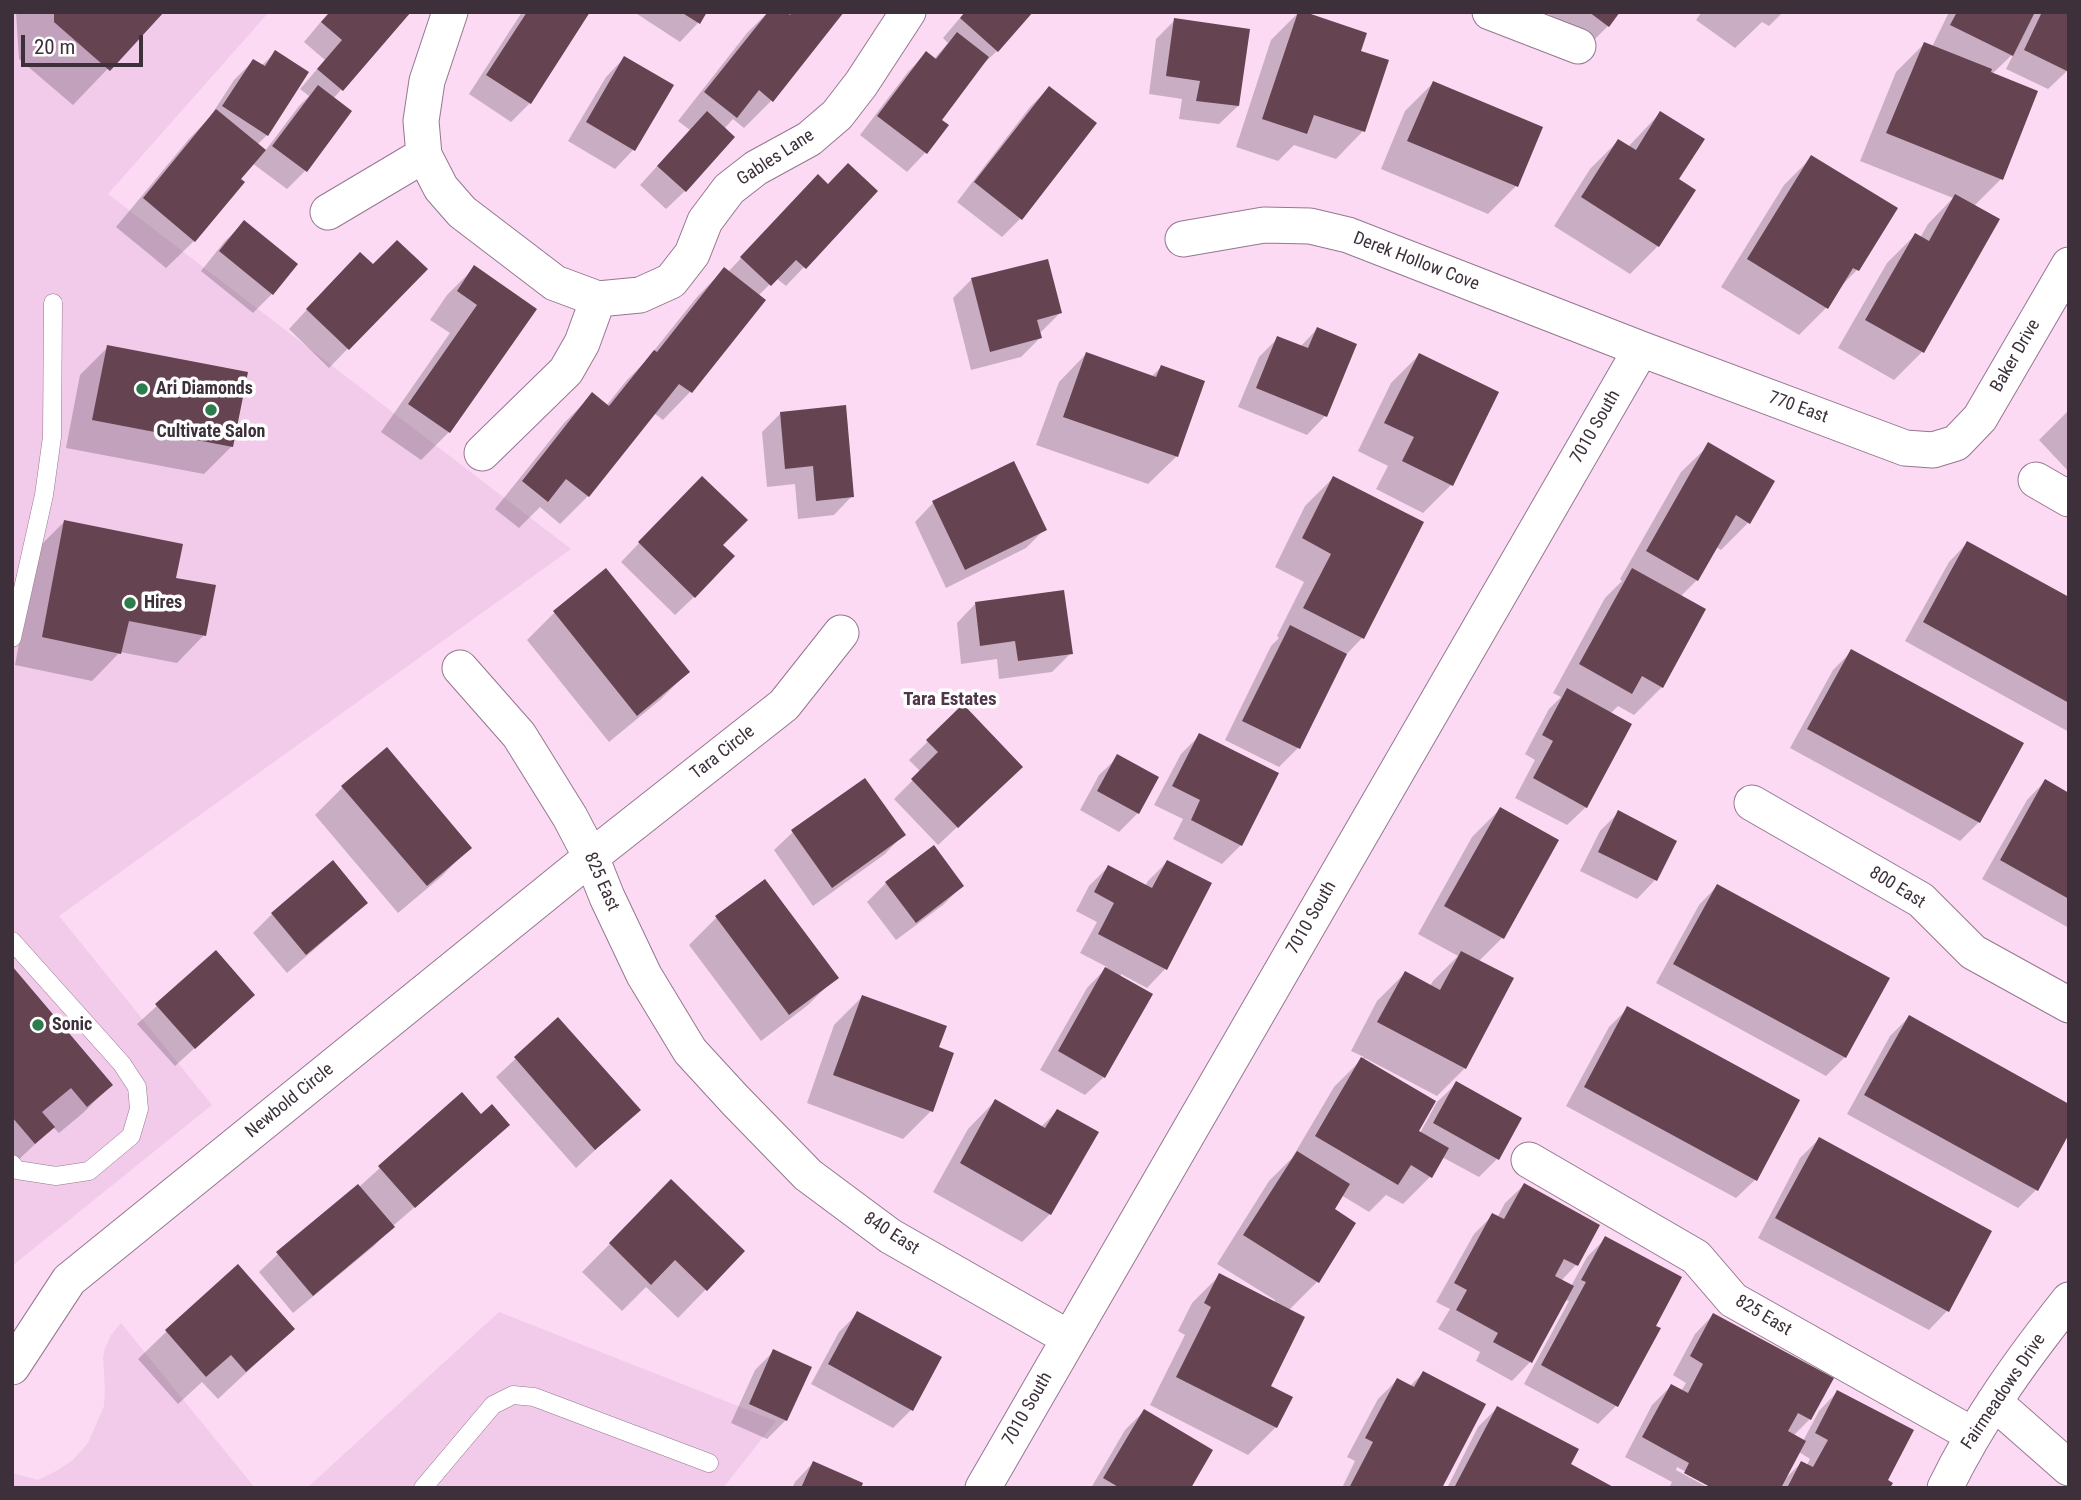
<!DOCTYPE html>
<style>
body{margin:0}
#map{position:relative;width:2081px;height:1500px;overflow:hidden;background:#fcdaf4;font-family:"Roboto Condensed",sans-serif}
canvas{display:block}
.frame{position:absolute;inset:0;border:14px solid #3d303a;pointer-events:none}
.scale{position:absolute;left:21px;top:35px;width:122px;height:32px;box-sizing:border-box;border:4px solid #3d303a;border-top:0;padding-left:9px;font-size:21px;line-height:24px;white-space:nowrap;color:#3d303a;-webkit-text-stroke:5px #fff;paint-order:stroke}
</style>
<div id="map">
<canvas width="2081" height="1500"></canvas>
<div class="frame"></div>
<div class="scale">20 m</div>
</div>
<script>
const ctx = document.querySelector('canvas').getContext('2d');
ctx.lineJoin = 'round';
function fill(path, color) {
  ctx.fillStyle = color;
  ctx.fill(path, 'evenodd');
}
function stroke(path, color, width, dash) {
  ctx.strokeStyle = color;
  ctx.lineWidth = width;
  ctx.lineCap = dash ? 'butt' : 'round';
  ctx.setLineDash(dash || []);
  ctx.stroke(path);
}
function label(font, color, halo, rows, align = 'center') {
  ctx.font = font + ' "Roboto Condensed",sans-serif';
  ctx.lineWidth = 7;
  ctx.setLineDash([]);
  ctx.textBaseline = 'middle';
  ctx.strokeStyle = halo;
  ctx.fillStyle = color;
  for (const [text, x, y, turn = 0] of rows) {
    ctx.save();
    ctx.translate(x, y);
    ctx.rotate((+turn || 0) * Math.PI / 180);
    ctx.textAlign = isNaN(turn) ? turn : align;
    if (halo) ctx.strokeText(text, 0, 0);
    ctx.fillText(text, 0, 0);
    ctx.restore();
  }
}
fill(new Path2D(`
 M12,12H269L108,194L571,549L59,916L212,1105L12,1266Z
 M499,1312L776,1421L723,1488H307Z
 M121,1323L255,1488H12V1473L38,1480L58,1470L73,1460L88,1443L104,1406L105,1390L103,1357L105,1348L111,1335Z`), '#f2caea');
fill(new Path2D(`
 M16,12H162L73,105L19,59Z
 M329,12H409L333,99L306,170L287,189L252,163L194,241L166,268L116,227L189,139L210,117L234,80L253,61L261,66L276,52L267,135L257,145L265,151L299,106L309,96L300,89L325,60L304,42Z
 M522,12H588L530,103L511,122L469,94Z
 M634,12H705L698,23L680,42Z
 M768,12L787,15L790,12H843L772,100L744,128L733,119L724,129L685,191L666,209L640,185L690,130L678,121L747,33Z
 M965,12L997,51L978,69L940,120L946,125L925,153L907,172L860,135L908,72L926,53L934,59L948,43L943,38Z
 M1299,12L1359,52L1363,131L1336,159L1294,145L1278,161L1236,147L1271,40Z
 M1546,12H1618L1608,26L1589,45Z
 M1702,12H1783L1769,26L1762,22L1735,48L1696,20Z
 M1949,12H2069L2067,71L2048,89L2006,69L2014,53L1992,74L2001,179L1974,206L1998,220L1922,352L1894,380L1838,348L1887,263L1915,235L1920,238L1928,224L1953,198L1860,161L1896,72L1924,44L1932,47Z
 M1175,20L1238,106L1219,124L1179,119L1182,99L1149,94L1156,39Z
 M624,58L633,150L615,169L568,141L606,77Z
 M1433,83L1516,186L1488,214L1381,169L1405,111Z
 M1049,88L1021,218L1002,237L957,202L1030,107Z
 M1660,113L1677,179L1658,246L1630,274L1554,226L1590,169L1618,141L1628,147Z
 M1812,157L1857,270L1838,289L1827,307L1799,335L1721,287L1784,185Z
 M876,191L786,286L776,278L758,296L764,300L690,392L663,420L654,413L588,496L560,524L540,507L519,528L495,509L564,423L592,395L606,406L627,380L644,363L697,297L724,269L728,272L800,195Z
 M244,223L272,294L253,313L201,271L225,241Z
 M373,267L425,269L329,368L289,329L341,273Z
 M474,268L534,310L449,432L421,460L381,432L450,333L430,320L447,295Z
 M972,279L1060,313L1041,332H1038L1040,338L1021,357L971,370L953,298Z
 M1317,329L1325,416L1307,435L1238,407L1259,357L1278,338L1300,347Z
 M108,347L232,446L204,474L66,448L80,375Z
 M1086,354L1151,377L1161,367L1203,382L1176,457L1148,484L1036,445L1059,382Z
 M1419,355L1496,393L1451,485L1423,513L1376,489L1388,466L1358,451L1391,383Z
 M2069,410V472L2039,440Z
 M781,413L852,496L834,515L798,519L795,484L767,487L762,432Z
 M1709,445L1749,522L1721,550L1716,547L1697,580L1680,597L1662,687L1634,715L1618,706L1610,714L1586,807L1567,825L1515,798L1535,760L1525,754L1549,709L1561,697L1553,693L1605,598L1622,581L1620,579L1681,472Z
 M1333,478L1362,638L1344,657L1298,748L1279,767L1225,740L1271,646L1279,638L1277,636L1304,582L1275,567L1305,506Z
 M683,497L721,545L694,597L675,615L621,562Z
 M933,503L1045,529L1026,548L946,588L915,522Z
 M64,522L174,580L204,635L177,663L120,652L92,681L15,665L36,550Z
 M1967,543L2069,599V732L1905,641L1949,562Z
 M975,604L1071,653L1052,672L999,679L997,659L961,664L957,623Z
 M555,612L688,672L660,700L609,742L527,640Z
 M1852,651L2022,744L1979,822L1960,841L1790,748L1833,670Z
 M963,707L1002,785L938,845L894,799L921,772L909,760Z
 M1200,735L1241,845L1222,864L1173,839L1183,819L1154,805L1181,754Z
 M1118,757L1138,813L1119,832L1080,810L1099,775Z
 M2045,781L2069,795V928L1982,879L2027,800Z
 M343,787L469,848L442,876L398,913L315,815Z
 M1500,809L1502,938L1478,962L1465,1068L1437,1096L1365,1058L1363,1061L1416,1131L1420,1133L1437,1102L1456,1084L1497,1159L1479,1177L1442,1157L1431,1176L1403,1204L1386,1195L1369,1212L1341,1195L1332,1209L1317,1282L1289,1310L1268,1387L1276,1427L1248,1455L1150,1405L1185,1335L1178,1331L1192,1303L1219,1276L1274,1303L1275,1300L1217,1264L1269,1181L1292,1158L1334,1087L1364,1057L1351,1051L1377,1001L1405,973L1430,986L1433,981L1458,956L1418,934L1472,837Z
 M1619,812L1675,842L1655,880L1637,899L1580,871L1600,831Z
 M793,832L903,835L885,854L813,906L774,850Z
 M1167,862L1165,969L1147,988L1121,974L1104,1077L1085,1095L1040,1070L1087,988L1107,967L1080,953L1097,922L1076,911L1089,886L1108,867L1145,886L1148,881Z
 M886,883L962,886L943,905L896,940L867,902Z
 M1717,886L1845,1057L1826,1076L1656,983L1699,905Z
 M366,903L347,921L287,973L253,933L272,914Z
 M716,918L836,977L808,1005L761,1041L689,945Z
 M215,953L253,995L175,1066L137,1024Z
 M12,969L111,1085L83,1113L59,1133L53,1127L12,1166Z
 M862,997L937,1048L931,1111L903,1139L807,1103L834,1025Z
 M1628,1008L1755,1180L1736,1198L1566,1106L1609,1027Z
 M1909,1017L2036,1190L2018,1208L1847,1114L1890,1036Z
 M558,1019L638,1110L576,1168L496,1077Z
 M461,1094L489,1143L394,1225L374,1246L293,1313L259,1272L278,1254L359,1187Z
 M995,1101L1041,1127L1057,1111L1050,1214L1022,1242L933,1192L968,1129Z
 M1819,1139L1990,1232L1947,1311L1929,1330L1758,1238L1800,1158Z
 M671,1182L743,1251L678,1318L646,1287L622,1311L582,1272Z
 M1524,1185L1598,1226L1576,1265L1561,1281L1571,1286L1587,1257L1606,1238L1653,1326L1617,1405L1598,1424L1524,1384L1569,1301L1565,1300L1530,1362L1512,1381L1476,1361L1480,1352L1438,1329L1450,1309L1436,1302L1474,1234L1492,1216L1497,1218L1505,1203Z
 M238,1267L293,1329L218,1399L202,1382L178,1404L138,1359L166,1332Z
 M858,1313L911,1410L893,1428L811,1384L839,1332Z
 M1713,1315L1810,1419L1793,1436L1803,1441L1819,1411L1837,1392L1888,1488H1716L1677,1467L1676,1470L1709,1488H1669L1672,1482L1625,1457L1652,1405L1671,1386L1681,1391L1686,1383L1673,1375L1695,1334ZM1799,1452L1810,1459L1807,1465L1801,1463L1785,1479Z
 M774,1351L786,1420L767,1439L731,1423L755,1370Z
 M1423,1373L1440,1488H1342L1355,1461L1347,1457L1378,1399L1397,1380L1410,1386Z
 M1497,1408L1569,1465L1611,1488H1447L1478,1427Z
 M1144,1411L1189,1488H1091L1125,1430Z
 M813,1463L859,1488H792L795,1482Z`), '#0003');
fill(new Path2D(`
 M54,12H164L110,71L54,22Z
 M330,12H411L343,91L317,69L342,40L321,22Z
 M527,12H590L531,104L486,75Z
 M681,12H707L700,24Z
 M768,12H787L790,15L792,12H844L773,102L759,90L737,118L704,92Z
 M965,12H1033L998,52L960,18Z
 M1298,12H1305L1367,33L1361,51L1389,60L1365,132L1314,115L1307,134L1262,119Z
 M1589,12H1620L1609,27Z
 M1957,12H2035L2013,56L1950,25Z
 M2042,12H2069V72L2024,50Z
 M1174,18L1250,29L1239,106L1196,101L1200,81L1166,76Z
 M957,32L989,57L942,120L949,125L927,154L877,116L926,51L936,59Z
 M1924,42L1992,69L1991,72L2038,91L2003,180L1886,133Z
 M275,50L309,72L268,136L222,106L253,59L265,66Z
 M624,56L674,85L635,151L586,122Z
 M1433,81L1543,127L1518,187L1407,141Z
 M318,85L352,111L307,172L272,146Z
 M1049,86L1097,123L1022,220L974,182Z
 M216,109L266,150L241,179L245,182L195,242L143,198Z
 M707,111L735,137L686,192L657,166Z
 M1660,111L1705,139L1679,179L1696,190L1659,247L1581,197L1618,139L1636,150Z
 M1811,155L1898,208L1859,271L1853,268L1828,309L1747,259Z
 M848,163L878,191L806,269L796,260L771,286L740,257L818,174L828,184Z
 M1955,194L2000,219L1924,353L1865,320L1915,233L1929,241Z
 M244,220L298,264L273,295L219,251Z
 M397,240L428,269L349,350L306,309L360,252L373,264Z
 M1048,259L1062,313L1037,320L1042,338L990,352L971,278Z
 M474,265L537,309L450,433L408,404L477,305L457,291Z
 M724,267L766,300L692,393L679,384L589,497L566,479L548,502L522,481L592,392L609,406L654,350L657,352Z
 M1317,327L1357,344L1327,417L1256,388L1277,336L1308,348Z
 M107,345L248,372L233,447L92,420Z
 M1086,352L1156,377L1161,365L1205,381L1178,457L1063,417Z
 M1419,353L1499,392L1453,486L1402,461L1414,437L1384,423Z
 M846,405L854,497L816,501L813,466L785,469L780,412Z
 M1708,442L1775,481L1750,524L1736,515L1698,581L1646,551Z
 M1014,461L1047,530L965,570L932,501Z
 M702,476L748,520L723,545L735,556L695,598L638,542Z
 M1333,476L1424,522L1364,639L1303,608L1331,554L1302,538Z
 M64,520L183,544L176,578L216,585L206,636L129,621L121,654L42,637Z
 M1967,541L2069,597V703L1923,622Z
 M606,568L690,672L637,716L553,611Z
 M1632,568L1706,609L1663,688L1642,676L1632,694L1579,664Z
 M1064,590L1073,654L1018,661L1015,641L980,646L975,602Z
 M1290,625L1347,654L1300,749L1242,721Z
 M1851,649L2024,743L1980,823L1807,729Z
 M1567,688L1632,724L1587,808L1533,778L1553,741L1542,735Z
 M963,704L1023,767L958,828L911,779L938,752L926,740Z
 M1199,733L1279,773L1242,846L1191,820L1200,800L1172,786Z
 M387,747L472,848L427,886L341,786Z
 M1117,754L1159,777L1139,814L1097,791Z
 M865,778L906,835L832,888L791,830Z
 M2045,779L2069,793V899L2000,860Z
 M1500,807L1559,840L1504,939L1444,906Z
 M1618,810L1677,841L1657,881L1598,852Z
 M934,845L964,886L916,923L885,882Z
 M333,860L368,903L306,955L271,913Z
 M1167,860L1212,883L1167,970L1098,934L1114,903L1094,892L1108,865L1152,888Z
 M765,879L839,978L789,1015L715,916Z
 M1717,884L1890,978L1846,1058L1673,964Z
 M216,950L255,995L195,1049L155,1004Z
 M1461,951L1514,978L1466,1069L1377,1022L1405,971L1440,990Z
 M12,966L113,1085L87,1107L71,1088L42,1112L55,1127L35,1144L12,1117Z
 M1105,967L1153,994L1105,1078L1058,1051Z
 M862,995L947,1026L939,1047L954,1053L933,1112L833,1075Z
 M1627,1006L1800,1100L1757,1181L1584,1087Z
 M1909,1015L2069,1104V1134L2038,1191L1864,1095Z
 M558,1017L641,1110L595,1150L514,1057Z
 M1361,1057L1436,1101L1419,1131L1449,1148L1432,1178L1411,1165L1398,1185L1315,1136Z
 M1456,1081L1522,1118L1499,1160L1433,1123Z
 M462,1092L481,1114L492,1104L510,1125L415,1208L378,1166Z
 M995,1099L1045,1128L1057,1109L1099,1132L1051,1215L960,1163Z
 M1819,1137L1992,1231L1949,1312L1775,1218Z
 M1297,1151L1350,1184L1335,1209L1356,1223L1319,1283L1243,1235Z
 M671,1179L745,1251L707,1291L675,1260L651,1285L609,1243Z
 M1524,1183L1600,1225L1578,1266L1564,1259L1555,1276L1574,1286L1532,1363L1493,1342L1498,1333L1456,1310L1467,1290L1454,1283L1492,1213L1504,1219Z
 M358,1184L395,1227L313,1296L276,1252Z
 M1605,1236L1682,1277L1656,1326L1661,1328L1618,1407L1541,1365L1586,1282L1581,1280Z
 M238,1264L295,1329L246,1372L231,1355L206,1377L165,1330Z
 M1219,1273L1305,1317L1271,1386L1293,1397L1277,1428L1176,1377L1211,1307L1204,1303Z
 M857,1311L942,1357L913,1411L828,1364Z
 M1713,1313L1834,1378L1811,1420L1798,1413L1788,1431L1806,1441L1781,1488H1712L1684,1473L1689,1463L1642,1437L1671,1384L1688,1393L1703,1364L1690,1356Z
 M773,1349L812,1367L787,1421L749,1404Z
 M1423,1371L1486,1404L1442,1488H1349L1373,1442L1365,1438L1397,1378L1414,1387Z
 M1837,1390L1914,1430L1888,1480L1893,1483L1890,1488H1787L1801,1461L1813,1467L1828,1440L1815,1433Z
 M1497,1406L1579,1449L1571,1464L1615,1488H1454Z
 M1144,1409L1213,1450L1191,1488H1120L1103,1478Z
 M813,1461L863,1483L861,1488H801Z`), '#654351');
const service = new Path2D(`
 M12,638L44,495L52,437L53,303
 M12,941L122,1064L137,1087L139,1109L131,1136L89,1171L56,1176L17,1170L12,1164
 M423,1488L493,1405L513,1395L534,1397L709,1463`);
const minor = new Path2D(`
 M450,12L427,81L421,121L424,155L441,188L462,212L555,283L598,299L640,295L671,281L692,254L705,221L729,189L756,168L809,139L837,115L861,84L908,12
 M1490,12L1578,46
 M328,212L424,155
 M1183,239L1264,225L1310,226L1348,235L1641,349L1905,448L1933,450L1956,443L1980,418L2069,265
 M482,453L566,371L582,343L598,299
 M2036,480L2069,499
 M460,668L519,735L570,817L591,857L607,897L644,975L690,1051L735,1100L808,1175L890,1236L1069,1338
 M1752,803L1921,900L1973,952L2069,1005
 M1529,1160L1696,1257L1733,1300L1973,1435
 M12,1367L69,1280L591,857L784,705L841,633
 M1994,1402L2069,1468
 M983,1488L1641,349
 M1945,1488C1978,1420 2022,1359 2069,1300`);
stroke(service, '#95778f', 19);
stroke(minor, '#95778f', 37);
stroke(service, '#fff', 18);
stroke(minor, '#fff', 35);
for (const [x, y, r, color] of [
 [142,389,7,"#2d7c4c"],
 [211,410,7,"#2d7c4c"],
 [130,603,7,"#2d7c4c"],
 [38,1025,7,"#2d7c4c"]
]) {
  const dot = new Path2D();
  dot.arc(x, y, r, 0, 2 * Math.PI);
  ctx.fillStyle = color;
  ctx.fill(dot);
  stroke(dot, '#fff', 2.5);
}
label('18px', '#3d303a', '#fff', [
 ["Gables Lane",776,158,-33],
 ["Derek Hollow Cove",1416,262,21],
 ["Baker Drive",2016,356,-60],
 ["770 East",1798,408,20],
 ["7010 South",1596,427,-60],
 ["Tara Circle",723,753,-38],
 ["825 East",601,882,66],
 ["800 East",1897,888,32],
 ["7010 South",1312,918,-60],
 ["Newbold Circle",290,1101,-39],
 ["840 East",891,1234,33],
 ["825 East",1763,1316,31],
 ["Fairmeadows Drive",2004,1392,-56],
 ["7010 South",1028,1409,-60]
]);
label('bold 18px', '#3d303a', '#fff', [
 ["Ari Diamonds",156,389],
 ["Cultivate Salon",211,432,"center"],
 ["Hires",144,603],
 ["Sonic",52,1025]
], 'left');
label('bold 19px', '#50354b', '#fff', [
 ["Tara Estates",950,700]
]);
</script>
